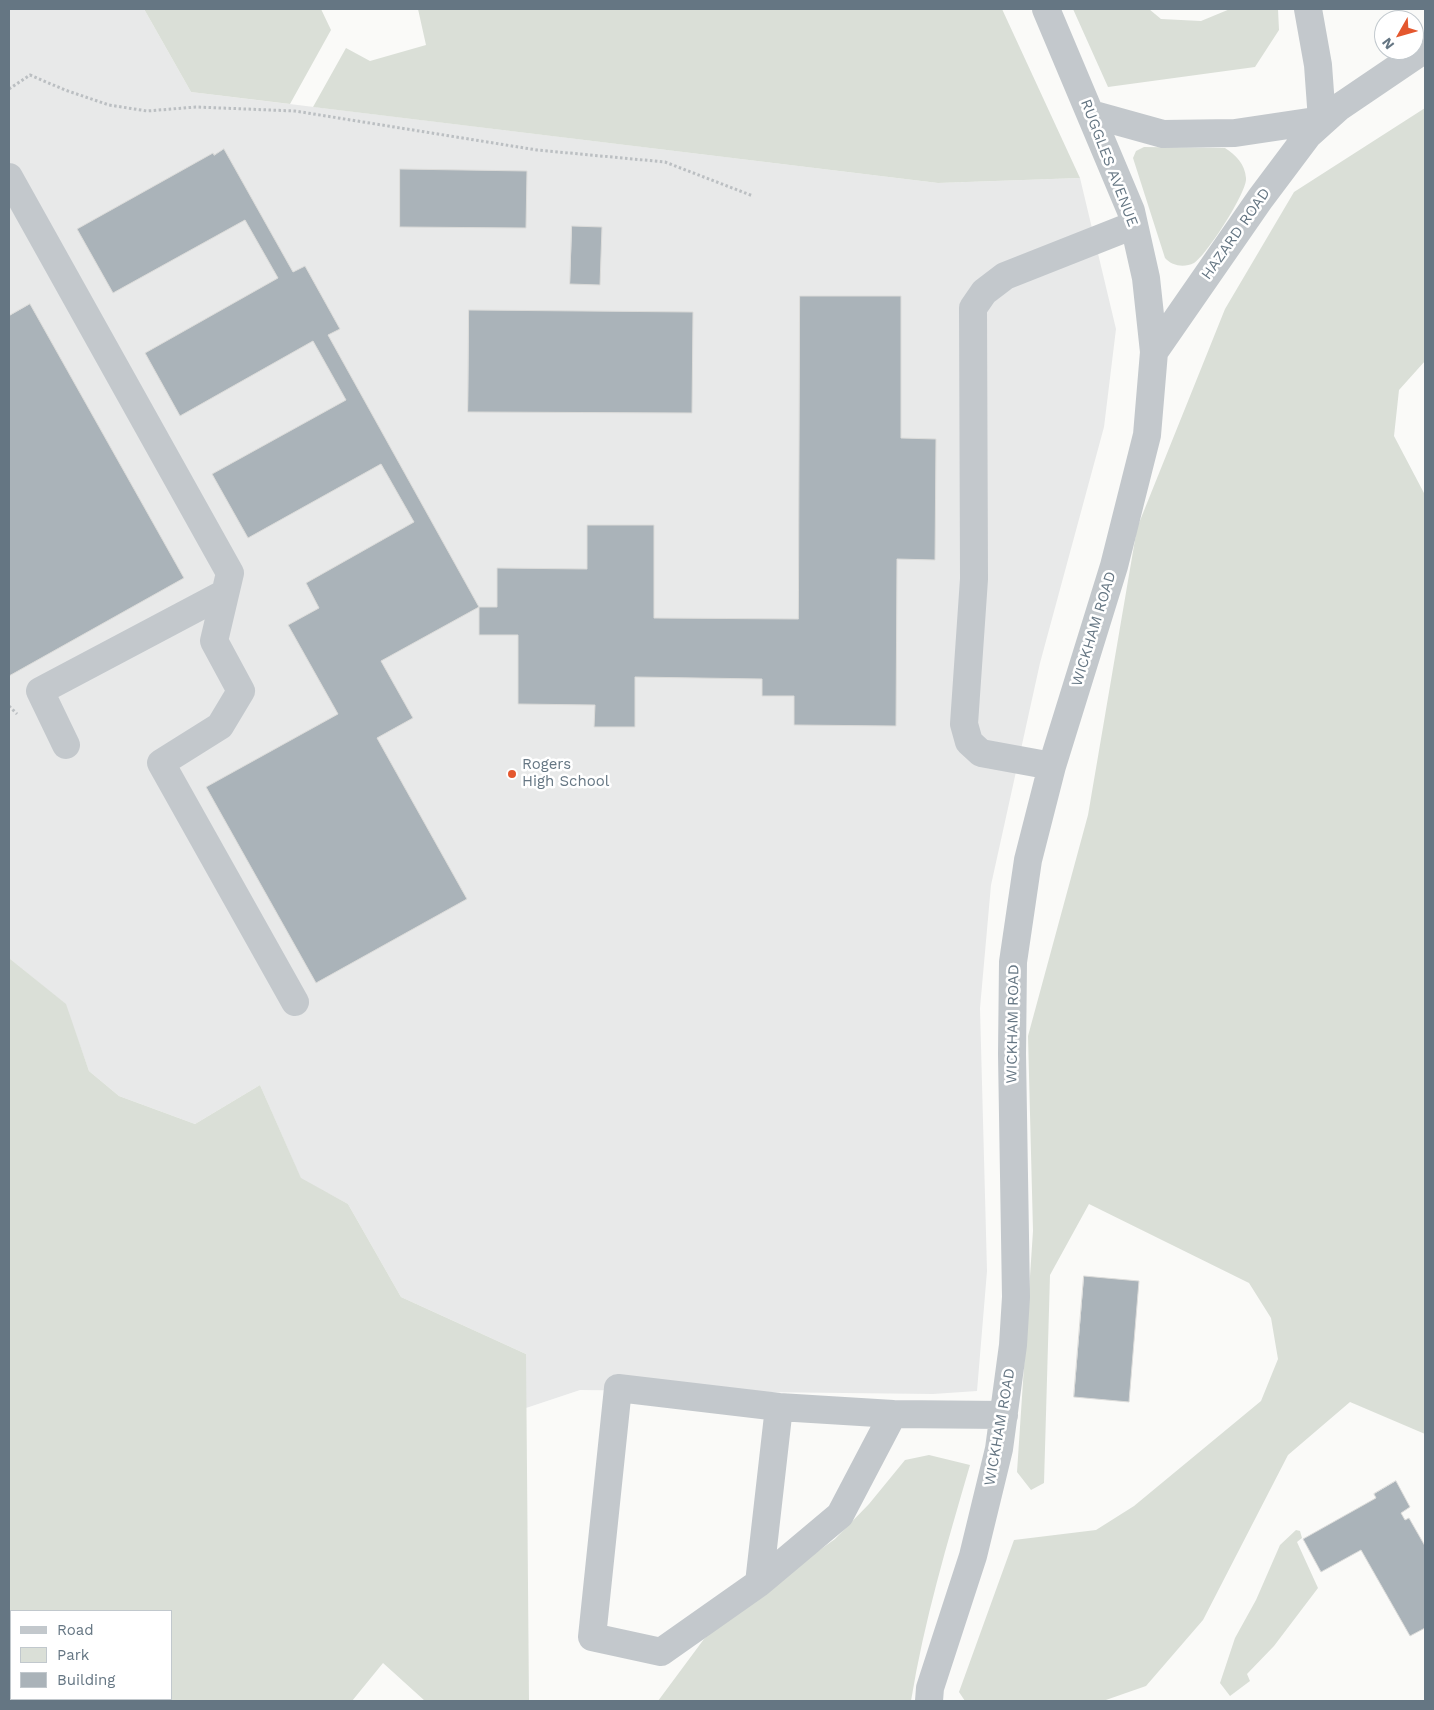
<!DOCTYPE html>
<style>
body{margin:0}
#map{position:relative;width:1434px;height:1710px;overflow:hidden;background:#fafaf8;font-family:"Work Sans",sans-serif}
canvas{display:block}
.frame{position:absolute;inset:0;border:10px solid #657683;pointer-events:none}
.legend{position:absolute;left:10px;top:1610px;width:162px;height:90px;box-sizing:border-box;background:#fff;border:1px solid #c1c8cd;margin:0;padding:6px 9px;list-style:none;font-size:15px;color:#657683}
.legend li{display:flex;align-items:center;gap:10px;height:25px}
.legend b{width:25px;border:1px solid #c1c8cd}
.north{position:absolute;left:1374px;top:10px;width:50px;height:50px;box-sizing:border-box;background:#fff;border:1px solid #c1c8cd;border-radius:50%;rotate:232deg;font-size:14px;font-weight:700;line-height:20px;text-align:center;color:#657683}
.north::after{content:'';display:block;margin:auto;width:18px;height:22px;background:#e4572e;clip-path:polygon(50% 0,100% 100%,50% 72%,0 100%)}
</style>
<div id="map">
<canvas width="1434" height="1710"></canvas>
<div class="frame"></div>
<ul class="legend">
<li><b style="height:6px;background:#c3c8cc"></b>Road</li>
<li><b style="height:14px;background:#dadfd7"></b>Park</li>
<li><b style="height:14px;background:#aab3b9"></b>Building</li>
</ul>
<div class="north">N</div>
</div>
<script>
const ctx = document.querySelector('canvas').getContext('2d');
ctx.lineJoin = 'round';
function fill(path, color) {
  ctx.fillStyle = color;
  ctx.fill(path, 'evenodd');
}
function stroke(path, color, width, dash) {
  ctx.strokeStyle = color;
  ctx.lineWidth = width;
  ctx.lineCap = dash ? 'butt' : 'round';
  ctx.setLineDash(dash || []);
  ctx.stroke(path);
}
function label(font, color, halo, rows, align = 'center') {
  ctx.font = font + ' "Work Sans",sans-serif';
  ctx.lineWidth = 5;
  ctx.setLineDash([]);
  ctx.textBaseline = 'middle';
  ctx.strokeStyle = halo;
  ctx.fillStyle = color;
  for (const [text, x, y, turn = 0] of rows) {
    ctx.save();
    ctx.translate(x, y);
    ctx.rotate((+turn || 0) * Math.PI / 180);
    ctx.textAlign = isNaN(turn) ? turn : align;
    if (halo) ctx.strokeText(text, 0, 0);
    ctx.fillText(text, 0, 0);
    ctx.restore();
  }
}
fill(new Path2D(`
 M9,9H144L191,92L938,183L1080,178L1116,329L1104,427L1040,663L991,885L980,1008L987,1271L977,1391L933,1394L580,1390L526,1408V1354L401,1297L348,1204L301,1179L260,1085L195,1124L119,1096L89,1071L65,1004L9,958Z`), '#e8e9e9');
fill(new Path2D(`
 M144,9H321L331,30L290,104L191,92Z
 M418,9H1002L1080,178L938,183L313,107L346,48L370,61L426,45Z
 M1073,9H1149L1161,19L1201,21L1230,9H1278L1279,30L1255,67L1108,87Z
 M1425,108V361L1399,390L1394,436L1425,495V1434L1350,1402L1288,1455L1203,1620L1146,1686L1103,1701H965L959,1692L1014,1540L1096,1530L1134,1506L1261,1401L1278,1359L1271,1318L1249,1283L1089,1204L1050,1275L1044,1483L1031,1490L1017,1472L1033,1231L1028,1036L1088,815L1137,528L1225,309L1294,192Z
 M1144,147L1225,148C1236,155 1245,164 1246,178C1248,191 1206,256 1194,263C1184,268 1172,266 1165,258L1133,158L1136,151Z
 M9,958L66,1004L89,1071L119,1096L195,1124L260,1085L301,1178L348,1204L401,1297L526,1354L529,1701H425L383,1663L352,1701H9ZM171,1611V1699H11V1611Z
 M929,1455L970,1465C947,1544 924,1621 911,1701H658L704,1639L740,1607L835,1539L869,1504L905,1460Z
 M1296,1530L1300,1531L1302,1538L1297,1542L1318,1588L1274,1646L1247,1674L1250,1681L1230,1696L1220,1683L1235,1638L1256,1600L1280,1545Z`), '#dadfd7');
const building = new Path2D(`
 M224,149L293,272L305,266L340,329L328,335L479,607L381,661L413,718L377,738L467,899L316,983L206,787L338,714L288,625L319,608L306,583L414,522L381,464L248,538L212,474L346,400L313,341L180,416L145,353L278,278L245,220L113,293L77,229L213,153L214,155Z
 M400,169L527,171L526,228L400,227Z
 M572,226L602,227L600,285L570,284Z
 M800,296H901V438L936,439L935,560L897,559L896,726L794,725V696H762V679L635,677V727H594L595,705L518,704V635H479V607H497V568L587,569V525H654V618L798,619Z
 M30,304L184,578L9,676V316Z
 M469,310L693,312L692,413L468,412Z
 M1084,1276L1139,1281L1129,1402L1074,1397Z
 M1396,1481L1410,1507L1401,1513L1405,1520L1409,1518L1425,1546V1628L1410,1636L1361,1550L1321,1572L1303,1539L1376,1498L1374,1494Z`);
fill(building, '#aab3b9');
stroke(building, '#dcdcda', 1);
stroke(new Path2D(`
 M9,89L30,75L65,90L109,105L147,111L196,107L295,111L537,150L665,162L753,196
 M9,706L17,714`), '#bbbfc2', 3, [2.5, 2.5]);
stroke(new Path2D(`
 M1308,9L1318,65L1322,120
 M1091,114L1163,134L1235,133L1322,120
 M9,177L230,573L214,641L241,691L220,726L161,763L295,1002
 M1154,352L1260,199L1308,135L1338,108L1425,49
 M66,745L40,691L225,593
 M1052,766L981,753L969,742L964,724L974,579L973,308L984,292L1005,276L1134,225
 M893,1414L779,1407L618,1388L592,1637L661,1652L759,1583L840,1515L893,1414L1004,1415
 M759,1583L779,1407
 M929,1701L930,1688L973,1556L999,1449L1013,1345L1016,1297L1012,1054L1013,962L1028,860L1052,766L1114,566L1147,435L1154,352L1146,278L1131,211L1046,9`), '#c3c8cc', 28);
for (const [x, y, r, color] of [
 [512,774,5,"#e4572e"]
]) {
  const dot = new Path2D();
  dot.arc(x, y, r, 0, 2 * Math.PI);
  ctx.fillStyle = color;
  ctx.fill(dot);
  stroke(dot, '#fff', 2);
}
label('15px', '#657683', '#fff', [
 ["RUGGLES AVENUE",1109,163,69],
 ["HAZARD ROAD",1236,234,-55],
 ["WICKHAM ROAD",1094,629,-73],
 ["WICKHAM ROAD",1013,1024,-89],
 ["WICKHAM ROAD",1000,1427,-80]
]);
label('15px', '#657683', '#fff', [
 ["Rogers",522,765],
 ["High School",522,782]
], 'left');
</script>
